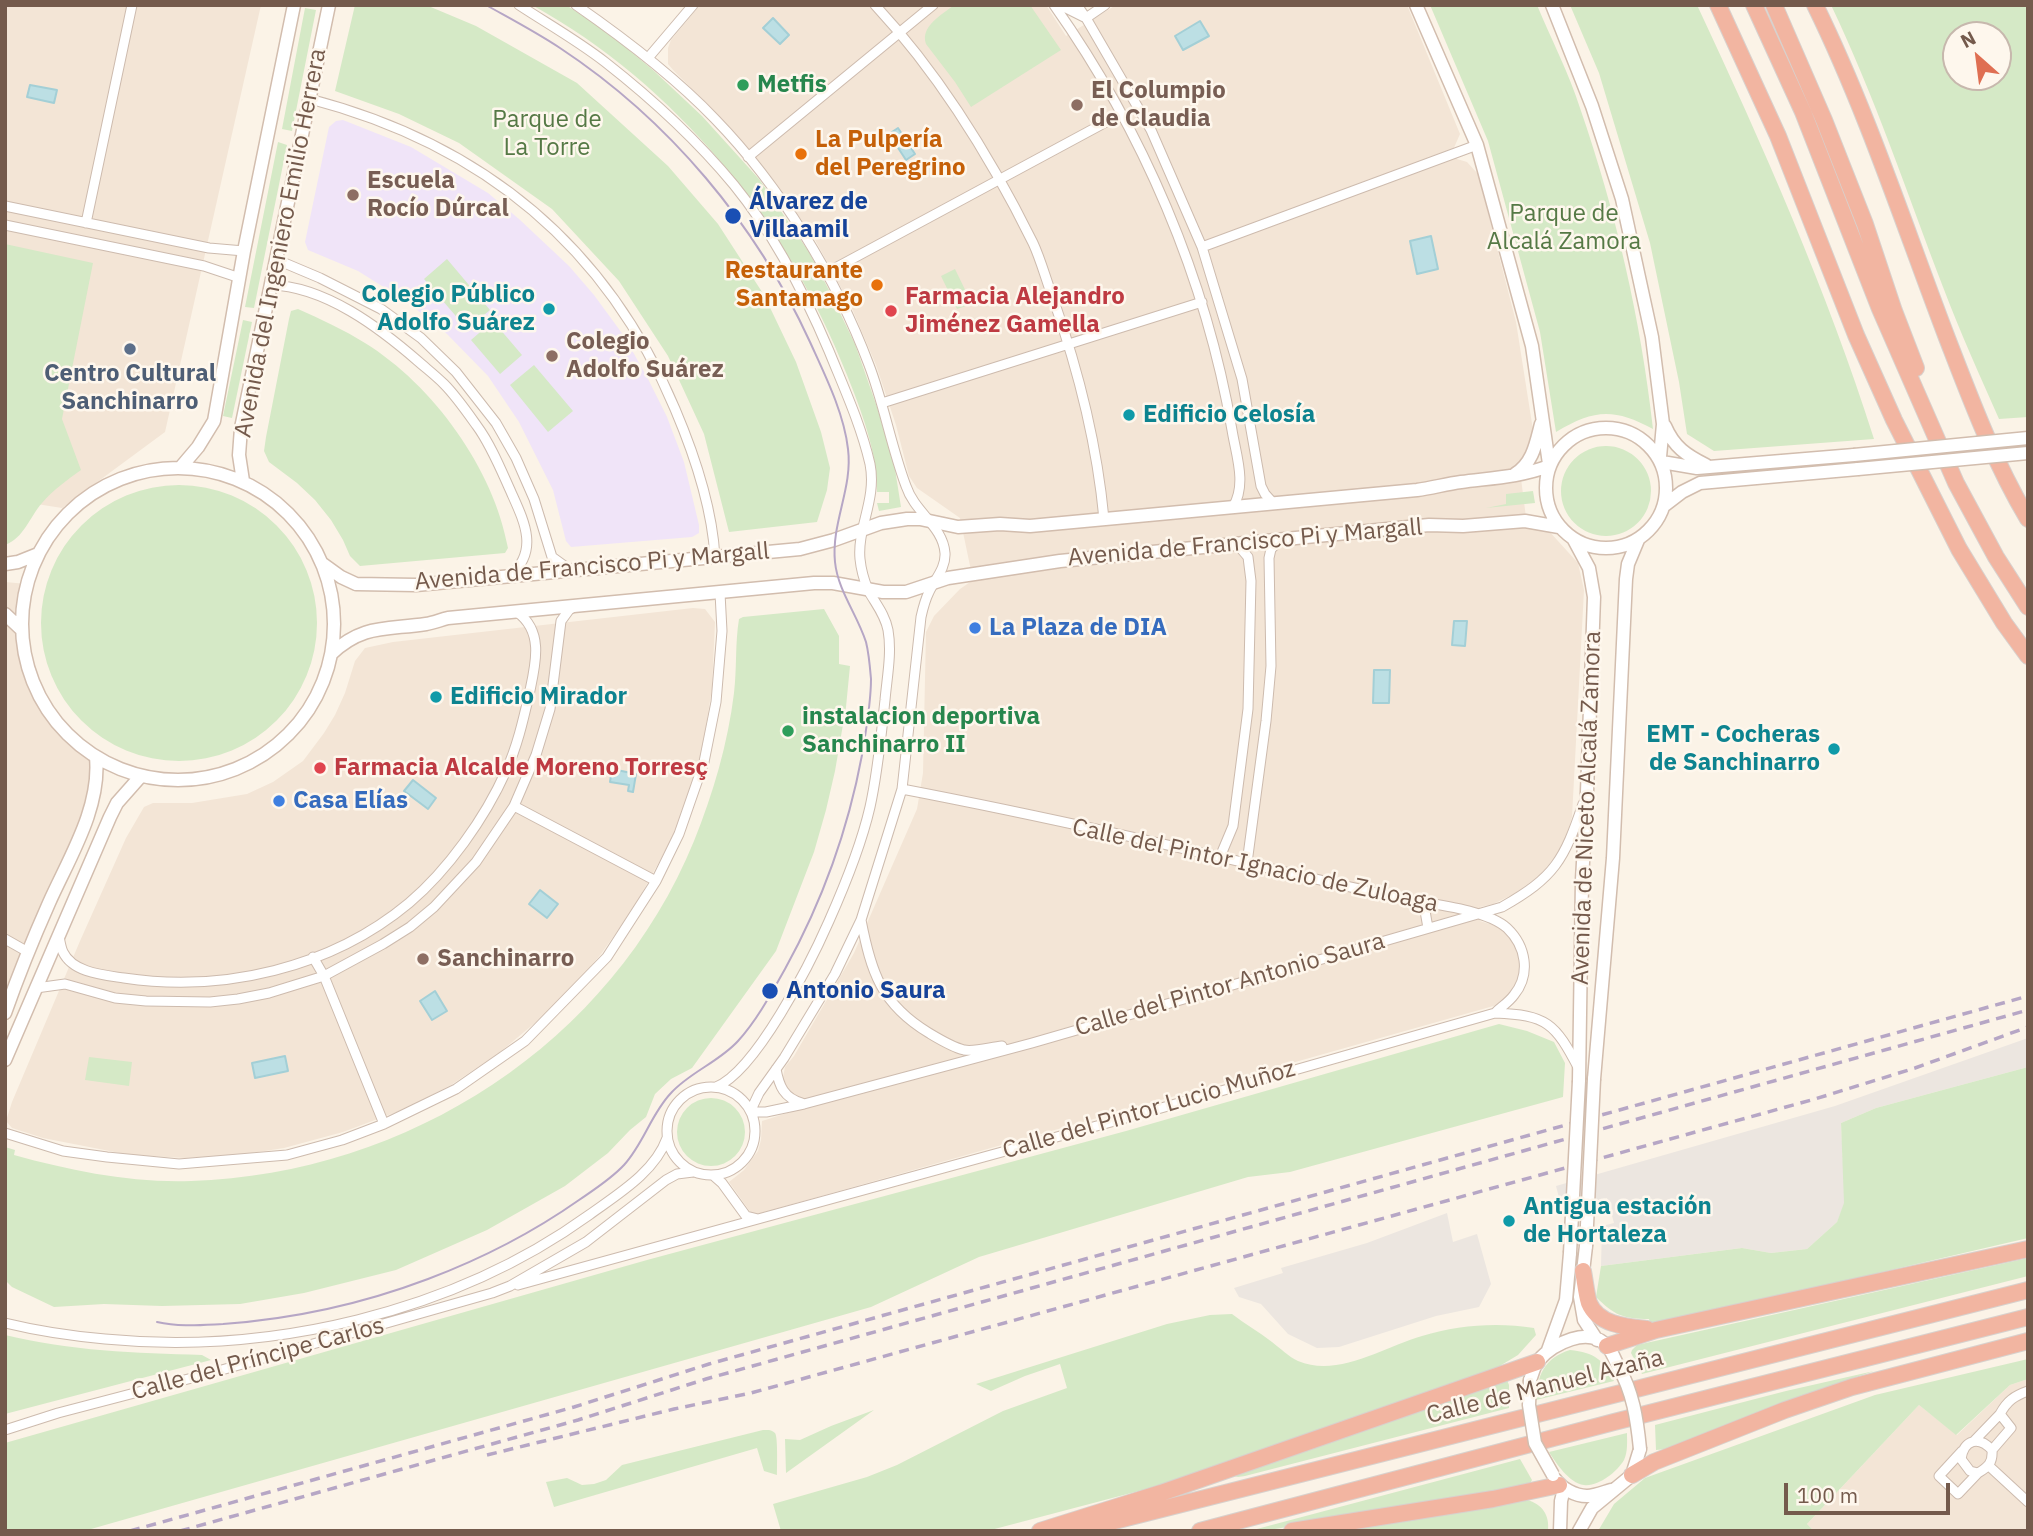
<!DOCTYPE html>
<meta charset="utf-8">
<style>
body{margin:0}
#map{position:relative;width:2033px;height:1536px;overflow:hidden;background:#fbf3e7;font-family:"IBM Plex Sans",sans-serif}
canvas{display:block}
.frame{position:absolute;inset:0;border:7px solid #745a4c;pointer-events:none}
.north{position:absolute;left:1942px;top:21px;width:70px;height:70px;box-sizing:border-box;background:#fef7ed;border:2px solid #c7b8ad;border-radius:50%;rotate:332deg;font-size:19px;font-weight:700;line-height:28px;text-align:center;color:#745a4c}
.north::after{content:'';display:block;margin:auto;width:24px;height:32px;background:#df6f52;clip-path:polygon(50% 0,100% 100%,50% 72%,0 100%)}
.scale{position:absolute;left:1784px;top:1483px;width:166px;height:32px;box-sizing:border-box;border:4px solid #745a4c;border-top:0;padding-left:9px;font-size:21px;line-height:24px;white-space:nowrap;color:#745a4c;-webkit-text-stroke:5px #fef7ed;paint-order:stroke}
</style>
<div id="map">
<canvas width="2033" height="1536"></canvas>
<div class="frame"></div>
<div class="north">N</div>
<div class="scale">100 m</div>
</div>
<script>
const ctx = document.querySelector('canvas').getContext('2d');
ctx.lineJoin = 'round';
function fill(path, color) {
  ctx.fillStyle = color;
  ctx.fill(path, 'evenodd');
}
function stroke(path, color, width, dash) {
  ctx.strokeStyle = color;
  ctx.lineWidth = width;
  ctx.lineCap = dash ? 'butt' : 'round';
  ctx.setLineDash(dash || []);
  ctx.stroke(path);
}
function label(font, color, halo, rows, align = 'center') {
  ctx.font = font + ' "IBM Plex Sans",sans-serif';
  ctx.lineWidth = 5;
  ctx.setLineDash([]);
  ctx.textBaseline = 'middle';
  ctx.strokeStyle = halo;
  ctx.fillStyle = color;
  for (const [text, x, y, turn = 0] of rows) {
    ctx.save();
    ctx.translate(x, y);
    ctx.rotate((+turn || 0) * Math.PI / 180);
    ctx.textAlign = isNaN(turn) ? turn : align;
    if (halo) ctx.strokeText(text, 0, 0);
    ctx.fillText(text, 0, 0);
    ctx.restore();
  }
}
fill(new Path2D(`
 M5,5H261L165,432L62,508L5,499Z
 M700,5H1046L1066,36L1116,5H1407L1460,134L1453,150L1457,159L1467,162L1478,174L1516,322L1533,430L1530,450L1519,463L1527,525L1548,530L1578,563L1584,590L1572,817L1564,846L1540,875L1514,894L1493,904L1480,907V921L1499,927L1512,940L1521,962L1520,973L1517,983L1510,994L1497,1005L754,1215L751,1213L729,1182L744,1170L758,1151L761,1140L762,1121L800,1109L797,1098L787,1090L782,1082L785,1067L794,1056L854,953L917,809L923,773L926,632L934,616L960,589L973,580L960,518L917,488L909,476L896,425L876,365L850,304L814,238L776,183L729,126L674,71L668,64V48L671,40Z
 M5,582L27,584L21,617L22,639L27,665L36,690L49,713L66,733L96,757L95,793L5,1013Z
 M693,608L705,609L715,622L712,688L701,759L687,803L669,844L633,909L601,954L574,986L542,1017L499,1053L451,1085L402,1110L343,1132L284,1148L233,1156L185,1158L130,1155L43,1138L12,1128L6,1121L12,1102L80,941L126,838L144,807L153,803H192L247,794L273,782L303,761L324,733L335,715L345,693L355,661L365,648L393,642Z
 M2028,1379V1531H1814L1807,1524L1919,1405L1957,1435L2010,1385Z`), '#f3e5d6');
fill(new Path2D(`
 M2028,1038V1067L1876,1108L1841,1123L1845,1203L1837,1222L1807,1249L1771,1253L1742,1248L1601,1266L1602,1226L1614,1223L1607,1198L1562,1209L1556,1186L1835,1106Z
 M1447,1213L1453,1242L1477,1234L1491,1284L1479,1307L1436,1316L1339,1347L1317,1348L1288,1334L1261,1304L1239,1297L1234,1288L1283,1273L1281,1268L1367,1243Z`), '#ece6e0');
fill(new Path2D(`
 M343,120L411,147L488,193L519,219L569,266L594,295L624,336L647,377L667,417L684,462L699,525V533L692,537L571,547L566,541L553,490L519,422L488,376L447,334L406,301L358,271L308,250L305,242L329,127L336,121Z`), '#f0e4f8');
fill(new Path2D(`
 M355,5H426L476,26L577,83L668,166L718,224L764,295L796,362L821,432L830,468L827,490L817,522L729,532L704,434L668,356L619,281L552,209L459,143L399,114L335,91Z
 M532,5H566L606,31L653,70L702,116L759,179L809,252L829,290L855,344L877,407L895,469L901,507L879,511L877,503H889V492H877C878,454 861,410 847,375C787,222 677,85 532,5Z
 M954,5H1030L1061,50L971,107L955,82L926,44C920,26 942,15 954,5Z
 M1430,5H1537C1551,39 1569,73 1580,108C1616,212 1641,320 1653,429C1614,408 1594,409 1556,432L1540,332L1488,141Z
 M1570,5H1697C1763,146 1827,290 1874,439L1714,451L1687,434L1679,382L1650,243L1599,73Z
 M1831,5H2028V417L1999,419C1980,376 1960,332 1943,287C1907,193 1875,97 1831,5ZM1956,35H1998V77H1956Z
 M305,8L316,10L292,131L282,129Z
 M278,142L287,145L254,308L245,307Z
 M5,244L93,263L62,419L81,470C67,480 53,490 42,503C29,518 24,538 5,545Z
 M447,259L490,310L467,329L424,279Z
 M955,269L972,304L957,309L941,276Z
 M298,309C321,319 344,330 365,343C433,385 494,469 508,548L505,553L360,566L350,556L343,540L331,520L315,500L297,483L269,462L264,451L266,437L289,319L291,311Z
 M243,320L252,322L232,418L223,416Z
 M493,321L522,355L500,374L471,340Z
 M534,365L573,411L548,432L510,385Z
 M1561 491a45 45 0 1 1 90 0a45 45 0 1 1-90 0Z
 M41 623a138 138 0 1 1 276 0a138 138 0 1 1-276 0Z
 M1533,491L1535,503L1486,508L1506,504V494Z
 M824,609L839,636V664L850,666L846,707L835,771L826,810L814,852L776,951L692,1068L671,1079L655,1094L646,1117L630,1130L608,1153L565,1186L487,1230L396,1270L304,1293L240,1304L162,1306L104,1304L54,1307L12,1287L5,1280V1147L15,1150L14,1155C72,1171 131,1183 191,1181C408,1174 611,1044 694,841C713,794 728,743 734,693C737,668 735,643 739,619L743,617Z
 M1499,1024L1527,1031L1554,1042L1565,1063L1563,1097L1290,1172L1248,1177L979,1257L871,1307L84,1531H5V1443L647,1260L1126,1131Z
 M89,1057L132,1062L129,1086L85,1080Z
 M2028,1067V1238L1775,1297L1650,1323L1649,1319C1623,1319 1614,1315 1596,1297L1601,1266L1742,1248L1771,1253L1807,1249L1837,1222L1844,1203L1841,1123L1876,1108Z
 M677 1132a34 34 0 1 1 68 0a34 34 0 1 1-68 0Z
 M2028,1258V1276L1642,1374L1631,1353L1632,1350L1637,1345Z
 M1232,1314C1245,1324 1259,1332 1272,1342C1280,1348 1289,1357 1298,1361C1338,1378 1384,1347 1422,1336C1458,1325 1497,1322 1534,1328L1536,1335L1518,1355L1498,1367L1300,1438L1154,1487L987,1531H781L773,1504L867,1477L897,1465L1003,1411L1067,1388L1060,1364L1025,1376L991,1391L976,1384L1167,1324L1210,1315Z
 M5,1335C70,1351 136,1353 202,1355L211,1360L5,1414Z
 M1570,1350C1595,1353 1603,1359 1614,1381L1536,1400C1537,1376 1544,1358 1570,1350Z
 M2028,1359V1379L2010,1385L1956,1435L1919,1405L1807,1524L1814,1531H1598L1614,1504L1645,1478L1875,1395Z
 M1874,1371L1812,1392L1707,1435L1667,1449L1656,1450L1655,1425L1786,1391Z
 M1507,1380L1509,1385V1408L1245,1476L1238,1477L1229,1475Z
 M874,1410L786,1473L785,1439L800,1440L831,1426Z
 M763,1430C767,1430 771,1429 775,1433C778,1436 777,1468 777,1475L764,1471L757,1448L554,1507L546,1482L567,1478L582,1485L594,1484L606,1480L622,1465Z
 M1627,1433C1627,1441 1628,1452 1624,1460C1617,1472 1598,1487 1584,1485C1569,1483 1556,1463 1549,1452Z
 M1520,1459L1532,1480L1529,1485L1402,1509L1262,1531L1253,1530Z
 M1527,1500C1542,1504 1550,1515 1548,1531H1346Z`), '#d5e9c6');
const water = new Path2D(`
 M773,18L789,35L780,44L763,28Z
 M1200,21L1209,36L1183,50L1175,36Z
 M30,85L57,90L54,103L27,97Z
 M898,128L915,154L906,160L889,134Z
 M1431,236L1438,269L1417,274L1410,241Z
 M1454,621H1467L1465,646L1452,645Z
 M1374,670H1390L1389,703H1373Z
 M612,769L636,774L633,792L628,791L629,785L610,782Z
 M413,780L436,798L428,809L404,791Z
 M540,890L558,904L547,918L529,904Z
 M435,991L447,1011L432,1020L420,1001Z
 M285,1056L288,1071L255,1078L252,1063Z`);
fill(water, '#bcdfe4');
stroke(water, '#a3cfd6', 2);
const street = new Path2D(`
 M519,5C548,24 578,41 605,62C651,98 696,139 734,185C774,234 804,292 829,351C844,388 861,425 870,464C877,499 857,528 860,559C861,569 864,580 868,590C875,603 885,614 888,630C892,653 887,677 885,700C881,736 878,771 870,807C861,846 845,885 829,921C811,962 756,1071 716,1087
 M576,5C625,39 674,76 715,119C780,186 836,277 869,365C884,404 891,446 906,486C915,513 943,526 945,553C946,568 935,579 929,592C925,600 923,608 921,617L902,789L861,920L835,974L784,1058L759,1093L751,1110
 M875,5C940,75 991,158 1033,243C1041,260 1046,280 1053,298C1078,369 1097,444 1104,519
 M1054,5C1143,131 1206,278 1232,430C1236,455 1247,484 1233,507
 M1060,5L1084,17
 M1077,5L1086,18L1151,130L1202,247L1242,379L1261,486L1265,494L1274,504
 M1086,18L1105,5
 M648,58L693,5
 M310,99C482,144 606,245 675,409C695,456 712,506 715,557
 M748,157L933,5
 M5,206L209,248L244,251
 M86,223L132,5
 M5,225L204,266L240,278
 M1202,247L1477,145
 M275,259L320,278L381,309L421,338L456,372L496,423L516,458L534,499L552,557L570,570
 M826,273L1121,114
 M270,285C325,286 380,328 419,362C427,369 436,376 444,384C456,396 467,412 477,426C491,445 501,470 511,492C524,521 539,550 511,575
 M882,403L1202,302
 M902,789C1064,820 1225,858 1385,895C1417,903 1484,907 1507,928C1526,946 1531,974 1514,995C1509,1002 1501,1007 1495,1013
 M514,806L656,881
 M1220,857L1233,826L1248,709L1251,581L1248,557L1237,544
 M1247,863L1266,721L1271,666L1269,558L1271,549L1281,539
 M1411,903L1425,911L1428,928
 M861,920C871,972 881,1004 929,1033C939,1039 952,1047 964,1050C975,1052 991,1047 1002,1046
 M59,937C60,941 61,948 63,952C73,973 104,975 124,978C223,993 331,968 409,903C448,870 485,818 506,771C517,747 523,721 529,695C535,666 545,632 517,612
 M5,939L28,952
 M313,957L324,976L384,1124
 M36,988L65,984L115,998L146,1001L210,1002L238,999L269,993L324,976L383,944L410,927L434,907L476,862L514,806L536,755L550,709L561,621L569,610L574,607
 M776,1069C779,1086 784,1098 802,1103
 M667 1131a44 44 0 1 1 88 0a44 44 0 1 1-88 0Z
 M752,1112H766L804,1104L1032,1043L1502,907C1555,877 1564,860 1583,804
 M5,1133L63,1151L107,1157L179,1164L287,1155L342,1140L384,1124L456,1089L525,1041L607,957L656,881L679,834L704,762L716,702L722,631L720,593
 M714,1176L722,1183L746,1216L758,1219L1133,1116L1495,1013C1547,1015 1555,1023 1579,1069
 M518,1285L758,1219
 M5,1323C38,1331 71,1336 105,1339C270,1355 453,1313 589,1215C618,1194 655,1172 667,1138
 M2000,1414C2007,1401 2014,1396 2028,1391
 M5,1430L58,1413L211,1373L492,1293L510,1286L586,1242L666,1180L677,1174L693,1172
 M1974,1441L2000,1414L2011,1428L1992,1450C1993,1463 1988,1467 1978,1473L1970,1471L1961,1459C1964,1439 1979,1436 1992,1450
 M1962,1451L1939,1476L1958,1494L1978,1473
 M1989,1466L2028,1502`);
const secondary = new Path2D(`
 M1416,5L1477,145L1532,346L1549,464
 M1552,5L1592,106L1622,199L1652,337L1663,424L1660,457
 M1665,426C1674,447 1686,455 1706,465
 M1546 488a60 60 0 1 1 120 0a60 60 0 1 1-120 0Z
 M1662,462L1697,468L1854,455
 M181,467L198,447L214,421L244,251L294,5
 M22 624a156 156 0 1 1 312 0a156 156 0 1 1-312 0Z
 M1515,474C1533,463 1536,443 1541,424
 M243,481L239,455L241,428L329,5
 M1665,505L1682,492L1700,483L1858,469
 M1574,540L1589,568L1594,597L1587,792L1582,880L1579,1081
 M5,564L18,562L38,554
 M323,564L341,577L356,584L416,585L800,549L834,540L881,523L907,519H920L958,527L1000,524L1030,526L1417,490C1432,488 1446,484 1461,482C1491,478 1520,477 1549,466
 M5,614L21,629
 M331,654C363,624 386,630 426,624C433,623 440,620 448,618L814,583H833L883,592H906L948,578L1060,561L1429,525L1463,526L1525,521L1559,527
 M5,1013C18,976 33,939 49,903C69,858 101,808 96,757
 M5,1060L110,817L117,803L140,777
 M1594,1079L1613,858L1626,579L1628,564L1638,540
 M1586,1246L1580,1297L1584,1320L1597,1340
 M1548,1350L1566,1300L1570,1253
 M1530,1380C1533,1373 1534,1365 1539,1360C1553,1343 1589,1326 1607,1346C1612,1351 1615,1360 1618,1366
 M1555,1479C1561,1488 1575,1496 1587,1496C1594,1496 1604,1492 1611,1490
 M1560,1531L1561,1501L1564,1489
 M1579,1531L1592,1508L1632,1475L1640,1449`);
const highway = new Path2D(`
 M1718,5L1778,136L1856,335L1894,420L1959,549L2004,623L2028,656
 M1754,5L1803,112L1880,309L1956,483L1996,557L2028,607
 M1774,5L1824,120L1865,224L1894,311L1916,368
 M1815,5C1867,111 1905,228 1947,338C1971,400 1994,462 2028,519
 M1583,1271C1585,1281 1586,1293 1589,1303C1598,1325 1627,1327 1647,1329
 M1607,1346L1656,1330L2028,1249
 M1632,1475L1654,1462L1785,1410L1852,1387L2028,1341
 M1040,1531L1161,1493L1537,1362
 M1075,1531L2028,1290
 M1200,1531L1614,1422L2028,1317
 M1292,1531L1493,1499L1559,1485`);
stroke(street, '#cdbbae', 11);
stroke(secondary, '#d2bdae', 15);
stroke(highway, '#d8d1cd', 18);
stroke(street, '#fff', 9);
stroke(secondary, '#fff', 12);
stroke(highway, '#f2b5a1', 16);
stroke(new Path2D(`
 M157,1322C179,1327 201,1325 223,1324C293,1319 362,1304 428,1279C481,1259 532,1233 579,1200C595,1189 611,1179 624,1165C644,1143 651,1114 671,1093C690,1072 719,1062 738,1041C757,1020 771,994 785,969C822,902 848,830 862,755C866,730 871,704 871,679C870,667 869,654 866,642C857,614 838,591 835,562C831,523 853,488 848,449C844,413 825,375 810,342C756,224 669,120 560,48C536,32 511,19 486,5`), '#b6a6c5', 2);
stroke(new Path2D(`
 M487,1455L674,1409L751,1393L1815,1099L1915,1068L2028,1027
 M130,1531L574,1407L709,1364L2028,996
 M180,1531L578,1420L706,1379L2028,1010`), '#b6a6c5', 3.5, [10, 7]);
const secondaryBridge = new Path2D(`
 M1854,455L2028,438
 M1858,469L2028,453
 M1586,1246L1594,1079
 M1570,1253L1579,1081
 M1618,1366C1633,1392 1637,1419 1640,1449
 M1530,1380L1529,1405L1535,1443L1553,1475`);
stroke(secondaryBridge, '#d2bdae', 15, []);
stroke(secondaryBridge, '#fff', 12);
for (const [x, y, r, color] of [
 [743,85,7,"#2e9e5b"],
 [1077,105,7,"#8d6e63"],
 [801,154,7,"#e8710a"],
 [353,195,7,"#8d6e63"],
 [733,216,9,"#1a4fb4"],
 [877,285,7,"#e8710a"],
 [549,309,7,"#0f9aa8"],
 [891,311,7,"#e0444e"],
 [130,349,7,"#5c6f8a"],
 [552,356,7,"#8d6e63"],
 [1129,415,7,"#0f9aa8"],
 [975,628,7,"#3f7fe0"],
 [436,697,7,"#0f9aa8"],
 [788,731,7,"#2e9e5b"],
 [1834,749,7,"#0f9aa8"],
 [320,768,7,"#e0444e"],
 [279,801,7,"#3f7fe0"],
 [423,959,7,"#8d6e63"],
 [770,991,9,"#1a4fb4"],
 [1509,1221,7,"#0f9aa8"]
]) {
  const dot = new Path2D();
  dot.arc(x, y, r, 0, 2 * Math.PI);
  ctx.fillStyle = color;
  ctx.fill(dot);
  stroke(dot, '#fef7ed', 2.5);
}
label('bold 24px', '#27864d', '#fef7ed', [
 ["Metfis",757,85],
 ["instalacion deportiva",802,717],
 ["Sanchinarro II",802,745]
], 'left');
label('bold 24px', '#785e54', '#fef7ed', [
 ["El Columpio",1091,91],
 ["de Claudia",1091,119],
 ["Escuela",367,181],
 ["Rocío Dúrcal",367,209],
 ["Colegio",566,342],
 ["Adolfo Suárez",566,370],
 ["Sanchinarro",437,959]
], 'left');
label('24px', '#557945', '#fef7ed', [
 ["Parque de",547,120],
 ["La Torre",547,148],
 ["Parque de",1564,214],
 ["Alcalá Zamora",1564,242]
]);
label('bold 24px', '#c56008', '#fef7ed', [
 ["La Pulpería",815,140],
 ["del Peregrino",815,168],
 ["Restaurante",863,271,"right"],
 ["Santamago",863,299,"right"]
], 'left');
label('bold 24px', '#164399', '#fef7ed', [
 ["Álvarez de",749,202],
 ["Villaamil",749,230],
 ["Antonio Saura",786,991]
], 'left');
label('24px', '#745a4c', '#fef7ed', [
 ["Avenida del Ingeniero Emilio Herrera",281,243,-79],
 ["Avenida de Francisco Pi y Margall",1245,543,-5],
 ["Avenida de Francisco Pi y Margall",592,567,-5],
 ["Avenida de Niceto Alcalá Zamora",1587,808,-88],
 ["Calle del Pintor Ignacio de Zuloaga",1255,866,12],
 ["Calle del Pintor Antonio Saura",1230,985,-16],
 ["Calle del Pintor Lucio Muñoz",1149,1110,-16],
 ["Calle del Príncipe Carlos",258,1359,-15],
 ["Calle de Manuel Azaña",1545,1387,-14]
]);
label('bold 24px', '#0d838f', '#fef7ed', [
 ["Colegio Público",535,295,"right"],
 ["Adolfo Suárez",535,323,"right"],
 ["Edificio Celosía",1143,415],
 ["Edificio Mirador",450,697],
 ["EMT - Cocheras",1820,735,"right"],
 ["de Sanchinarro",1820,763,"right"],
 ["Antigua estación",1523,1207],
 ["de Hortaleza",1523,1235]
], 'left');
label('bold 24px', '#be3a42', '#fef7ed', [
 ["Farmacia Alejandro",905,297],
 ["Jiménez Gamella",905,325],
 ["Farmacia Alcalde Moreno Torresç",334,768]
], 'left');
label('bold 24px', '#4e5e75', '#fef7ed', [
 ["Centro Cultural",130,374],
 ["Sanchinarro",130,402]
]);
label('bold 24px', '#366cbe', '#fef7ed', [
 ["La Plaza de DIA",989,628],
 ["Casa Elías",293,801]
], 'left');
</script>
